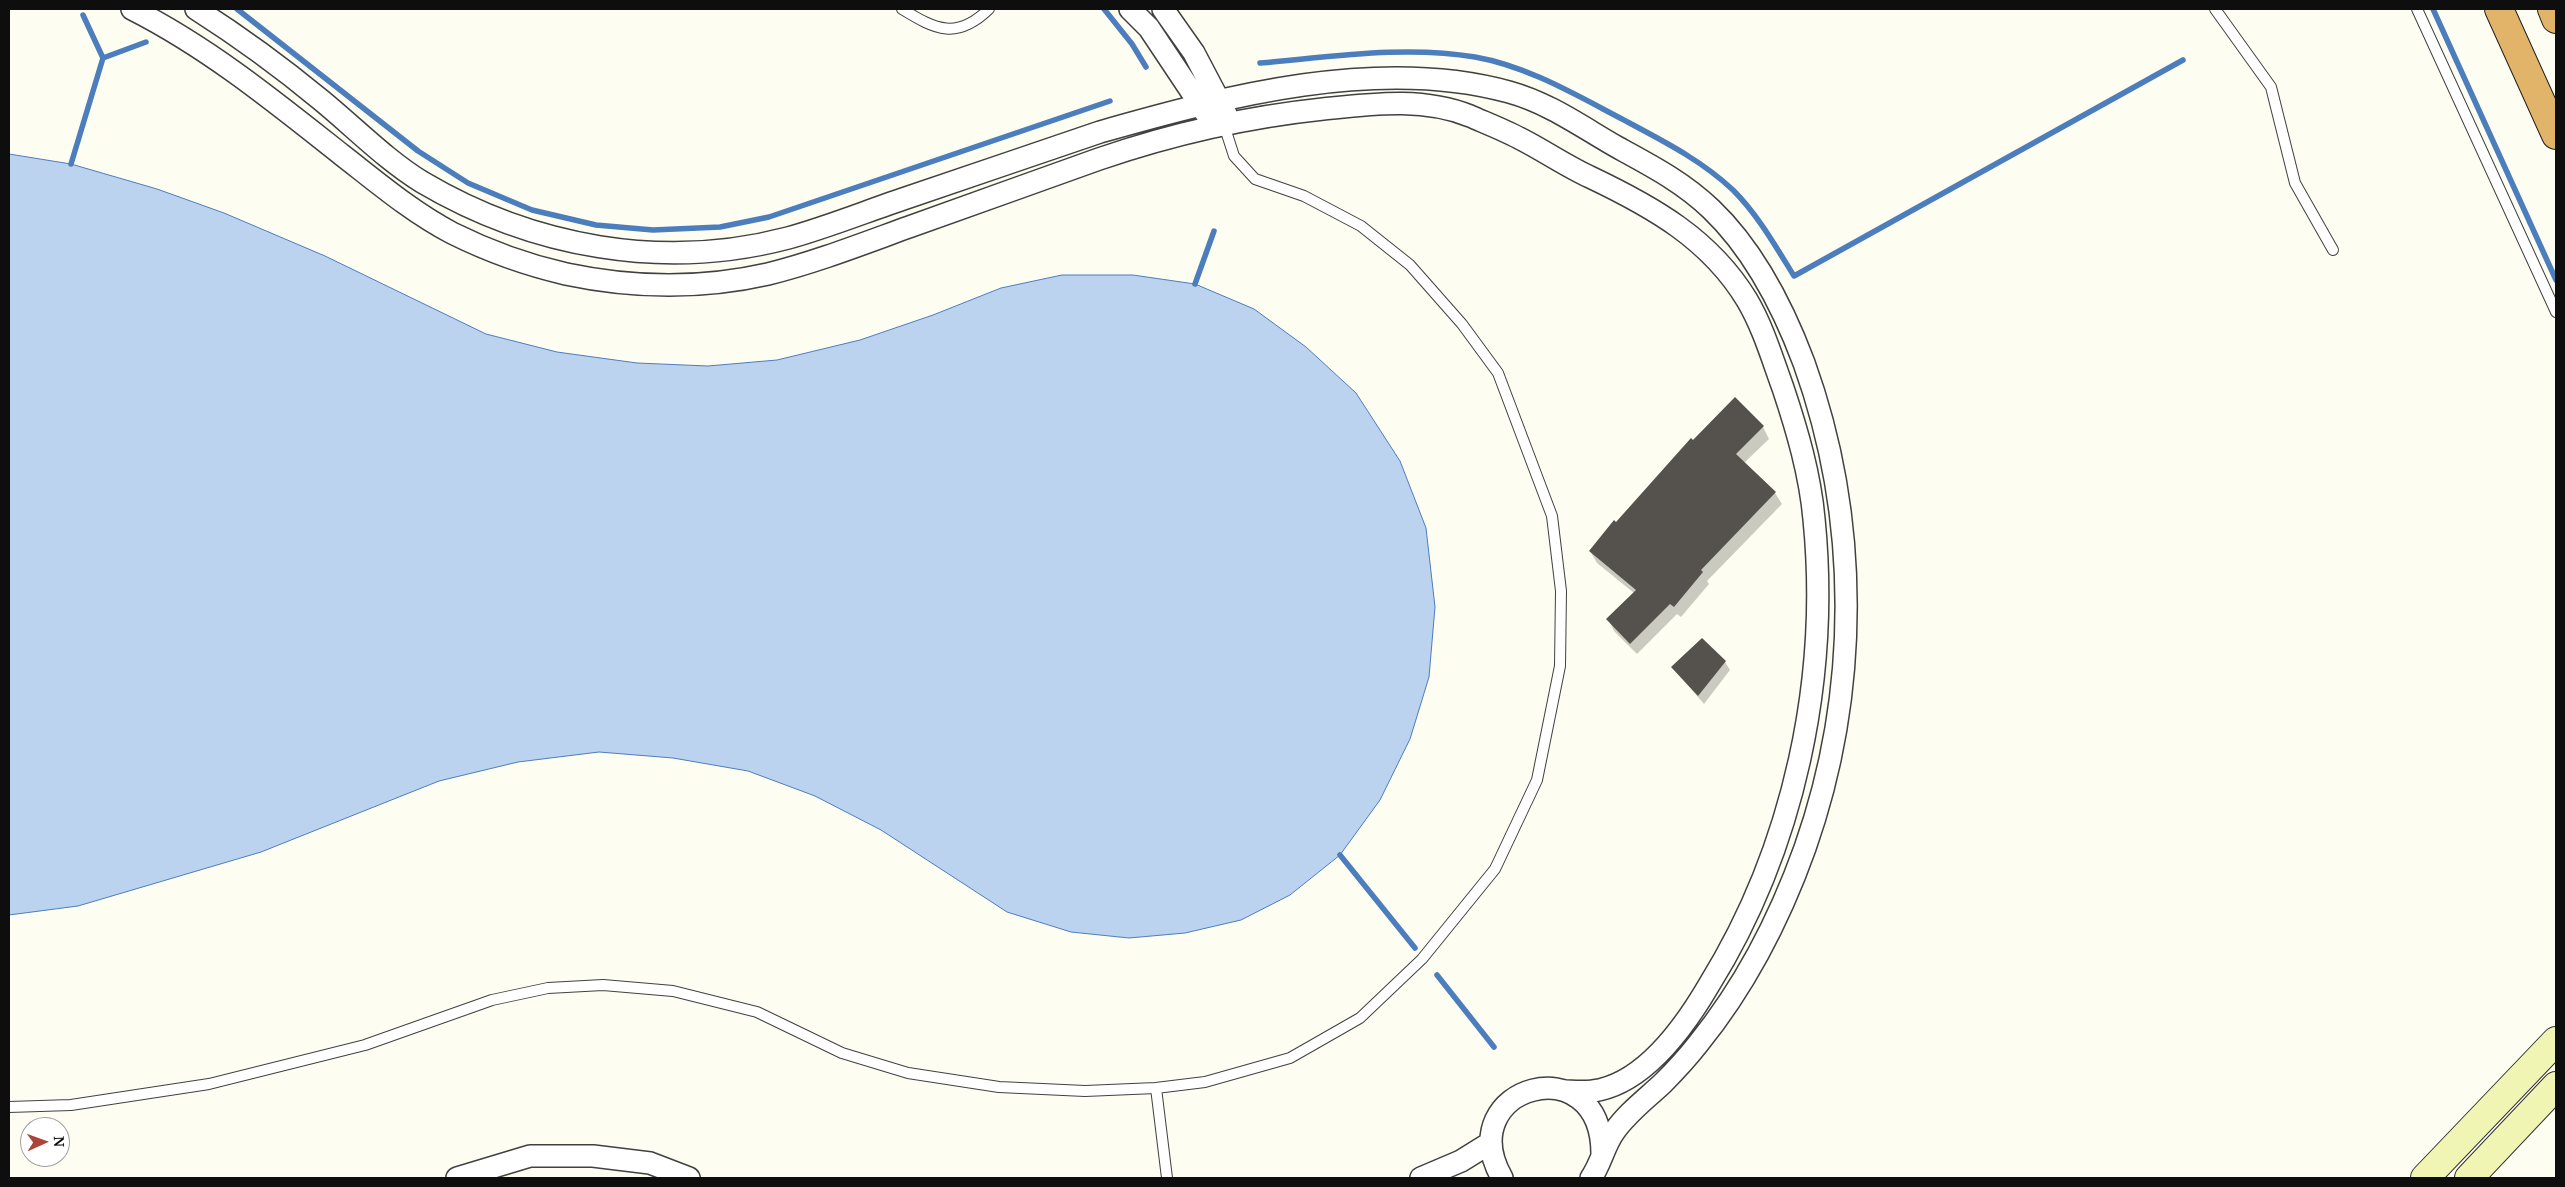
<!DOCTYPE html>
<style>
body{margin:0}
#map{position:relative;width:2565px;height:1187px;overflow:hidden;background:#fdfdf1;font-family:"Noto Serif",serif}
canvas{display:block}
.frame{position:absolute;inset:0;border:10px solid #0e0e0e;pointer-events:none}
.north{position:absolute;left:20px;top:1117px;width:50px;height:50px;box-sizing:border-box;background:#fff;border:1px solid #9f9f9f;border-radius:50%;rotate:88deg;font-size:14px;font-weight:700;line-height:20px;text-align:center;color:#0e0e0e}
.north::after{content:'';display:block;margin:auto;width:18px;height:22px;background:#ac4538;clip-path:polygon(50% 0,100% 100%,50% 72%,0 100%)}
</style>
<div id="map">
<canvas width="2565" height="1187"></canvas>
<div class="frame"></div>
<div class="north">N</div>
</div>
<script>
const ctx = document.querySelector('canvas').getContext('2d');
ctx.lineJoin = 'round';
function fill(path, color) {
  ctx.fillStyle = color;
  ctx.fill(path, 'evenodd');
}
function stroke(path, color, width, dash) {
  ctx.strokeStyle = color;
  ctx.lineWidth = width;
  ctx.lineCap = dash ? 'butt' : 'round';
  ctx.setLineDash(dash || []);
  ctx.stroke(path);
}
const water = new Path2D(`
 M9,154L71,164L157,189L224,213L325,256L486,334L557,352L637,363L708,366L777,360L860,340L933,315L1001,288L1062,275H1133L1195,284L1254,309L1306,347L1356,393L1400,461L1426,528L1435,607L1429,677L1410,739L1380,800L1340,855L1290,895L1241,920L1185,933L1129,938L1071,932L1007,912L881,830L815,796L748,771L673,758L599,752L518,762L439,781L261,852L78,906L9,915Z`);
fill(water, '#bbd3ee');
stroke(water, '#4c7dbc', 1);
fill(new Path2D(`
 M1763,427L1769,439L1744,463L1775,493L1782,504L1707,581L1709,584L1681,617L1677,614L1637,654L1614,631L1608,619L1634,593L1597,563L1590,551L1693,441Z
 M1725,662L1730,670L1704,704L1673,668Z`), '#0003');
stroke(new Path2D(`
 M237,9L418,151L468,183L532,210L596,225L653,230L720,227L769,217L1110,101
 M1104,9L1132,44L1146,67
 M2433,9L2556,280
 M103,58L146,42
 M1260,63C1330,57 1405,45 1475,57C1527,66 1576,95 1622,119C1661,140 1700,159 1733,190C1758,215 1776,247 1794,276L2183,60
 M71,164L103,58L83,15
 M1195,284L1214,231
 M1340,855L1415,948
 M1437,975L1494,1047`), '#4c7dbc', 5.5);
fill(new Path2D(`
 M1735,397L1764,426L1736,454L1776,492L1701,570L1703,572L1674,607L1670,604L1630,644L1606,619L1636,590L1589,551L1614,520L1616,522L1691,438L1693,440Z
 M1702,638L1726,661L1698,696L1671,667Z`), '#55514c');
const lane = new Path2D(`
 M902,9C936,30 957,40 989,9
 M2215,9L2271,87L2295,183L2333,250
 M2417,9L2556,312
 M1156,1088L1167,1178
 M9,1107L71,1105L209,1084L365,1045L492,1000L548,988L603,985L673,991L757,1012L842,1053L908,1073L999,1087L1085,1091L1156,1088L1205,1082L1290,1058L1360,1018L1422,959L1495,869L1537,780L1560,666L1561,591L1552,516L1498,373L1462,324L1410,265L1361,226L1304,196L1255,179L1234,156L1224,125`);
const street = new Path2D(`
 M132,9C209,48 275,102 342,155C378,183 412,212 452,233C488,251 527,265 566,274C632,288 702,289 768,274C816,262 862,244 909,227C972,205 1036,181 1099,159C1172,134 1247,117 1323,109C1372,104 1423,97 1470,116C1486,123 1504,130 1519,138C1543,150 1566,166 1590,177C1653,207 1710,239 1747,300C1763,327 1772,358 1783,388C1797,430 1810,474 1814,519C1830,679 1794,848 1709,985C1685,1026 1644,1084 1593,1091C1589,1092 1570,1091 1566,1091
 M196,9C240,37 281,67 321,100C354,127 386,160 422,182C532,247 663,271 788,238C828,227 867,211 906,198C971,176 1035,154 1100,132C1226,96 1379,56 1509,92C1549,103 1582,127 1617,147C1650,165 1683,182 1711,209C1754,250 1783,307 1804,363C1860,518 1860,692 1805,848C1780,918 1745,986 1698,1044C1687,1058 1675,1071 1663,1083C1646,1099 1627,1113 1614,1132C1604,1146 1601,1164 1591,1178
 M1130,9L1149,28L1207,115
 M1163,9L1194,53L1226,114
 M457,1178L530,1156H593L650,1163L689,1178
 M1421,1178L1461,1161L1490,1143
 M1502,1178C1450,1086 1602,1044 1602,1154`);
const secondary = new Path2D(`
 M2425,1178L2556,1041
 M2469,1178L2556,1086`);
const highway = new Path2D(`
 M2499,9L2556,135
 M2552,9L2556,19`);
stroke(lane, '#414141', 12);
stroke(street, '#414141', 24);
stroke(secondary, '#303030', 30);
stroke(highway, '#1f1f1f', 30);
stroke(lane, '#fff', 10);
stroke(street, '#fff', 21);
stroke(secondary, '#f1f5b4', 28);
stroke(highway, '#e1b46a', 28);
</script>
